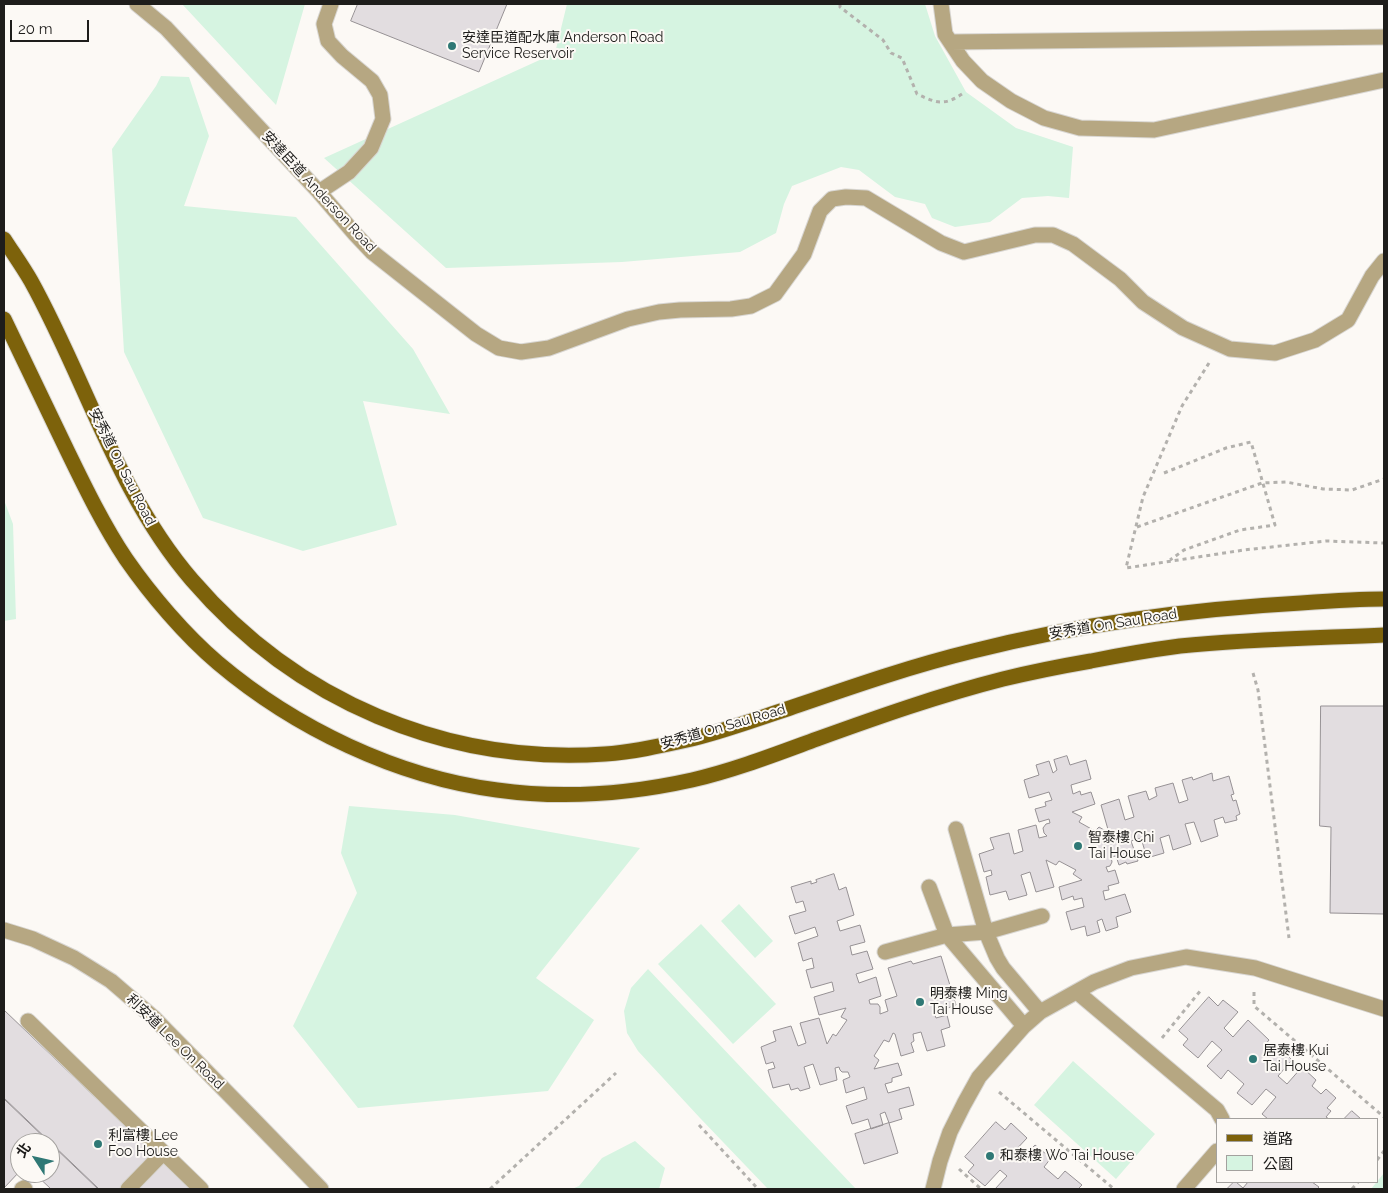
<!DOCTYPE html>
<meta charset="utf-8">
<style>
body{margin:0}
#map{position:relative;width:1388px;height:1193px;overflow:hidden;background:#fcf9f5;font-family:Raleway,"Noto Sans TC",sans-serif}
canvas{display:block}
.frame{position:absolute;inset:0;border:5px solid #1e1d1b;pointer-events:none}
.legend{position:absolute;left:1216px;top:1118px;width:162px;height:65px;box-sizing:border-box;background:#fcf9f5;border:1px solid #a3a19e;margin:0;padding:6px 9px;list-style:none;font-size:15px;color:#1e1d1b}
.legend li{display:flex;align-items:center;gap:10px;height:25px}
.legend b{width:25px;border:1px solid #a3a19e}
.north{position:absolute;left:10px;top:1133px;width:50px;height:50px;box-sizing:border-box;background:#fcf9f5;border:1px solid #a3a19e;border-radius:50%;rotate:305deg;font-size:14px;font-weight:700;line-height:20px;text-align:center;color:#1e1d1b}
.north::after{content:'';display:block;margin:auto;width:18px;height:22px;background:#2f7875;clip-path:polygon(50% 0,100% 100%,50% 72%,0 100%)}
.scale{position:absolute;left:10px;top:20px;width:79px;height:22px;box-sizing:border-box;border:2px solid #1e1d1b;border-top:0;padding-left:6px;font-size:15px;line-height:18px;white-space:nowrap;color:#1e1d1b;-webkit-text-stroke:4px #fcf9f5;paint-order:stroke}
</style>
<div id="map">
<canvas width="1388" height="1193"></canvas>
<div class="frame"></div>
<ul class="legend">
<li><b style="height:6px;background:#7d620b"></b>道路</li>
<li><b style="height:14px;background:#d6f4e1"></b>公園</li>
</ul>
<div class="north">北</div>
<div class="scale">20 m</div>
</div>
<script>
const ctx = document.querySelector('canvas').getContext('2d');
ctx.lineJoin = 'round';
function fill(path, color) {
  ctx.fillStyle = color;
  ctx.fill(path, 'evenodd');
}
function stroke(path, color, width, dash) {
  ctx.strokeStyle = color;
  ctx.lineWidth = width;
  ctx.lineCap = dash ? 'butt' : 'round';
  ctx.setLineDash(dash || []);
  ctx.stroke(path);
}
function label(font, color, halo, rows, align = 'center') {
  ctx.font = font + ' Raleway,"Noto Sans TC",sans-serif';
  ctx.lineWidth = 4;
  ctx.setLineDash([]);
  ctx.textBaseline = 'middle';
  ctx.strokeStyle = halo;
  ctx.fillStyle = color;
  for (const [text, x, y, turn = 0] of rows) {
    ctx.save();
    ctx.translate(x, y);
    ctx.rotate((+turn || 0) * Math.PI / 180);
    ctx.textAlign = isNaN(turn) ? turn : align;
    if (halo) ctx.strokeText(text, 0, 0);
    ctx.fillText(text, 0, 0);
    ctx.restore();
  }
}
fill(new Path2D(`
 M182,4H305L276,105Z
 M567,4H925L935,36L966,92L1016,128L1073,147L1069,198L1048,196L1022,198L990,222L955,227L932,218L925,204L895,197L859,170L841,167L792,186L784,204L776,233L740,252L622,262L446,268L324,158L555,53Z
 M161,76L189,77L209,136L184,206L296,217L413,349L450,414L363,401L397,525L303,551L203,518L124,352L112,149L156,86Z
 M4,500L13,524L16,619L4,621Z
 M349,806L455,815L640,848L536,978L594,1020L548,1091L358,1108L293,1026L357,893L341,853Z
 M739,904L773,941L755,958L721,921Z
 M701,924L776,1004L733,1044L658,964Z
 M648,969L856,1189H768L700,1118L638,1051L627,1033L624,1011L631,988Z
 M1073,1061L1155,1134L1116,1179L1034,1105Z
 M635,1141L665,1168L659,1189H572L579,1186L602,1158Z
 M1384,1173V1189H1371Z`), '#d6f4e1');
const building = new Path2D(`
 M358,4H507L479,72L351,21Z
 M1321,706H1384V914L1330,913L1331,827L1320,826Z
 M1067,756L1070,765L1086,760L1091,779L1071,785L1073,794L1080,791L1081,795L1091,792L1095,804L1072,812L1082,817L1079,822L1095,831L1099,827L1109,833L1101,805L1119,799L1125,820L1134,817L1128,796L1146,791L1149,800L1157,796L1155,788L1173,783L1179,803L1188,800L1182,780L1192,777L1193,780L1212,773L1213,781L1229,776L1234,794L1231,795L1233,801L1236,800L1240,814L1236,816L1237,820L1225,823L1223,817L1214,820L1218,836L1201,842L1194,822L1185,824L1191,844L1173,850L1169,835L1160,838L1164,853L1147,858L1141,838L1131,841L1138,861L1127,864L1126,862L1119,865L1116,856L1111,857L1112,862L1110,866L1106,867L1108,872L1115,870L1119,883L1108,886L1109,890L1103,891L1105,900L1125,894L1131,912L1116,917L1118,927L1106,931L1102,919L1097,921L1100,932L1087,936L1085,926L1071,930L1066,912L1084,907L1082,898L1074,900L1073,896L1062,900L1059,887L1082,880L1073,874L1076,870L1059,861L1056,865L1046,860L1054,887L1036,892L1030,872L1021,875L1027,895L1009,900L1006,891L990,895L986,877L992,875L991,870L984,872L979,854L994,849L990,838L1009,833L1014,854L1023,851L1018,830L1036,825L1039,838L1047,836L1044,833L1043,828L1046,824L1050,823L1049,819L1039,822L1035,809L1046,806L1045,802L1052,800L1049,792L1029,798L1024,780L1039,775L1036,765L1049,761L1053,773L1057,770L1054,760Z
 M834,874L839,890L846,887L854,915L837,921L840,931L860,925L865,942L850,946L852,955L867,951L873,969L856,974L859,983L876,977L881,996L869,1000L870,1004H878L880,1007V1014L888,1011L885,1000L897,996L888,968L911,961L913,964L941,956L956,1005L934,1013L936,1018L947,1015L950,1027L941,1030L945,1046L927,1051L921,1032L913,1034L914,1041L911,1043L914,1052L901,1056L895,1034L893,1033L889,1042L884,1040L874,1056L879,1060L874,1069L898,1063L902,1075L892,1078V1082L885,1084L888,1093L909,1087L914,1105L899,1109L902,1119L889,1123L885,1112L880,1114L883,1125L871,1129L868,1119L852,1124L846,1106L867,1099L864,1087L846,1093L843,1080L850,1077L848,1072H842L840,1070L839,1067L835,1068L837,1080L820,1085L813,1064L804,1067L810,1088L800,1091L798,1088L791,1090L789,1084L773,1088L768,1070L775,1068L773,1062L766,1064L761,1047L776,1041L773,1031L791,1026L798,1046L806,1043L800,1023L819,1018L827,1044L833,1034L836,1036L847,1020L841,1017L846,1008L819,1015L814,997L834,991L832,982L811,988L806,970L814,968L812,958L803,961L798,943L818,936L815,927L795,934L789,916L806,911L803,901L796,903L791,887L811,881V884L817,882L816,880Z
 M1209,997L1218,1006L1223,1000L1238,1012L1224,1028L1233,1037L1248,1020L1269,1040L1265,1045L1275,1054L1280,1048L1292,1060L1278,1076L1287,1084L1302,1067L1316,1080L1312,1086L1321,1094L1326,1089L1336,1098L1327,1108L1331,1111L1326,1117L1329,1119H1268L1262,1114L1276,1097L1266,1089L1252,1105L1237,1093L1244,1084L1228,1070L1221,1079L1207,1066L1222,1050L1212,1041L1198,1058L1183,1045L1188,1039L1179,1031Z
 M4,1010L191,1189H99L4,1098Z
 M4,1099L50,1143H20V1171L4,1188Z
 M1352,1111L1361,1119H1344Z
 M996,1122L1005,1130L1011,1123L1027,1138L1012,1154L1020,1161L1035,1145L1051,1158L1044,1167L1058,1179L1065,1171L1082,1185L1078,1189H995L1007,1176L1000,1170L985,1186L968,1172L974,1165L965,1157Z
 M889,1123L898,1153L864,1164L855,1134Z
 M50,1143L98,1189H51L34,1173H50Z
 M1234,1182H1236L1243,1188L1248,1182H1312L1319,1187L1317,1189H1227Z`);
fill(building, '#e2dde0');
stroke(building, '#969194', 1);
const minor = new Path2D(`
 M137,4L166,28L319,192L355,234L372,252L476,334L499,348L521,352L549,348L628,319L659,312L680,310L731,309L751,306L775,294L804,254L820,211L832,199L846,197L866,198L941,243L964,252L1035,235H1053L1073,244L1120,279L1143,302L1183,328L1230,349L1275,353L1315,340L1348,320L1372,276L1384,261
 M941,4L945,34L963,61L982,81L1011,101L1044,118L1080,128L1154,130L1384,80
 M951,42L1384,37
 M319,192L349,172L371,148L383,119L380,95L372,81L342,56L328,41L324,24L331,4
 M956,829L986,932L997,958L1003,968L1040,1012
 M929,887L947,935L1024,1026
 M4,930L33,939L74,958L111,981L154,1018L255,1121L321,1189
 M885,952L947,935L986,932L1042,916
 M1077,992L1217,1110L1222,1119
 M28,1021L201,1189
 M22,1189L24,1188L25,1189
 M128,1189L163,1153
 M933,1189L940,1161L950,1132L964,1104L979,1077L1024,1026L1040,1012L1094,982L1131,968L1186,957L1255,968L1384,1009
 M1184,1189L1217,1151`);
const major = new Path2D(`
 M4,239C13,253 23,267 31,281C86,380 117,493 192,580C296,701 446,765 605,754C633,752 660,746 687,740C722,732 756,719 790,708C851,687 911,666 973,651C1080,624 1191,609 1301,603C1329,601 1357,599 1384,599
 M4,319C24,361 44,402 64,444C83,483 102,523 126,559C151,595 185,635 218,663C295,728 397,777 497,790C562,799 629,794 692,780C735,770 776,754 817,739C878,717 940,695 1003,679C1032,672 1062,666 1091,661C1121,655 1150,650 1180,646C1248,639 1316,638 1384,635`);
stroke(minor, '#d8d6d2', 17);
stroke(major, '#d8d6d2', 17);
stroke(new Path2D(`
 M840,4V7L883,40L891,53L902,58L917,94C938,104 945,106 965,92
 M1209,363L1182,406L1143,497L1126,568L1244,550L1326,541L1384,543
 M1164,473L1226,448L1251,442L1275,525L1240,530L1184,550L1170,560
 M1137,527L1262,483L1286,482L1323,489L1352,490L1384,479
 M1253,673L1258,690L1289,938
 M1254,992V1006L1384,1117
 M1162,1038L1201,990
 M999,1092L1114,1189
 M699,1125L758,1189
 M1377,1160L1384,1151
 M959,1169L981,1189
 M490,1189L616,1073
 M1352,1189L1358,1182`), '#b3b1ad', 3, [4, 4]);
stroke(minor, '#b6a782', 15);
stroke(major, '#7d620b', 15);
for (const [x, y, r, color] of [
 [452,46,5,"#2f7875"],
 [1078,846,5,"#2f7875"],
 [920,1002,5,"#2f7875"],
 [1253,1059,5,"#2f7875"],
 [98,1144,5,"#2f7875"],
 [990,1156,5,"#2f7875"]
]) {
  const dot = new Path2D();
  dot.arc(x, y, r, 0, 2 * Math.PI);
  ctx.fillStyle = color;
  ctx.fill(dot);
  stroke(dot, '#fcf9f5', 2);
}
label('14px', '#1e1d1b', '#fcf9f5', [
 ["安達臣道配水庫 Anderson Road",462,38],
 ["Service Reservoir",462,54],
 ["智泰樓 Chi",1088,838],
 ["Tai House",1088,854],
 ["明泰樓 Ming",930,994],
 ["Tai House",930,1010],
 ["居泰樓 Kui",1263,1051],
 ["Tai House",1263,1067],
 ["利富樓 Lee",108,1136],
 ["Foo House",108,1152],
 ["和泰樓 Wo Tai House",1000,1156]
], 'left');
label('14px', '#1e1d1b', '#fcf9f5', [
 ["安達臣道 Anderson Road",319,192,47],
 ["安秀道 On Sau Road",122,467,63],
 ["安秀道 On Sau Road",1113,624,-9],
 ["安秀道 On Sau Road",723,727,-16],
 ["利安道 Lee On Road",175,1042,44]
]);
</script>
